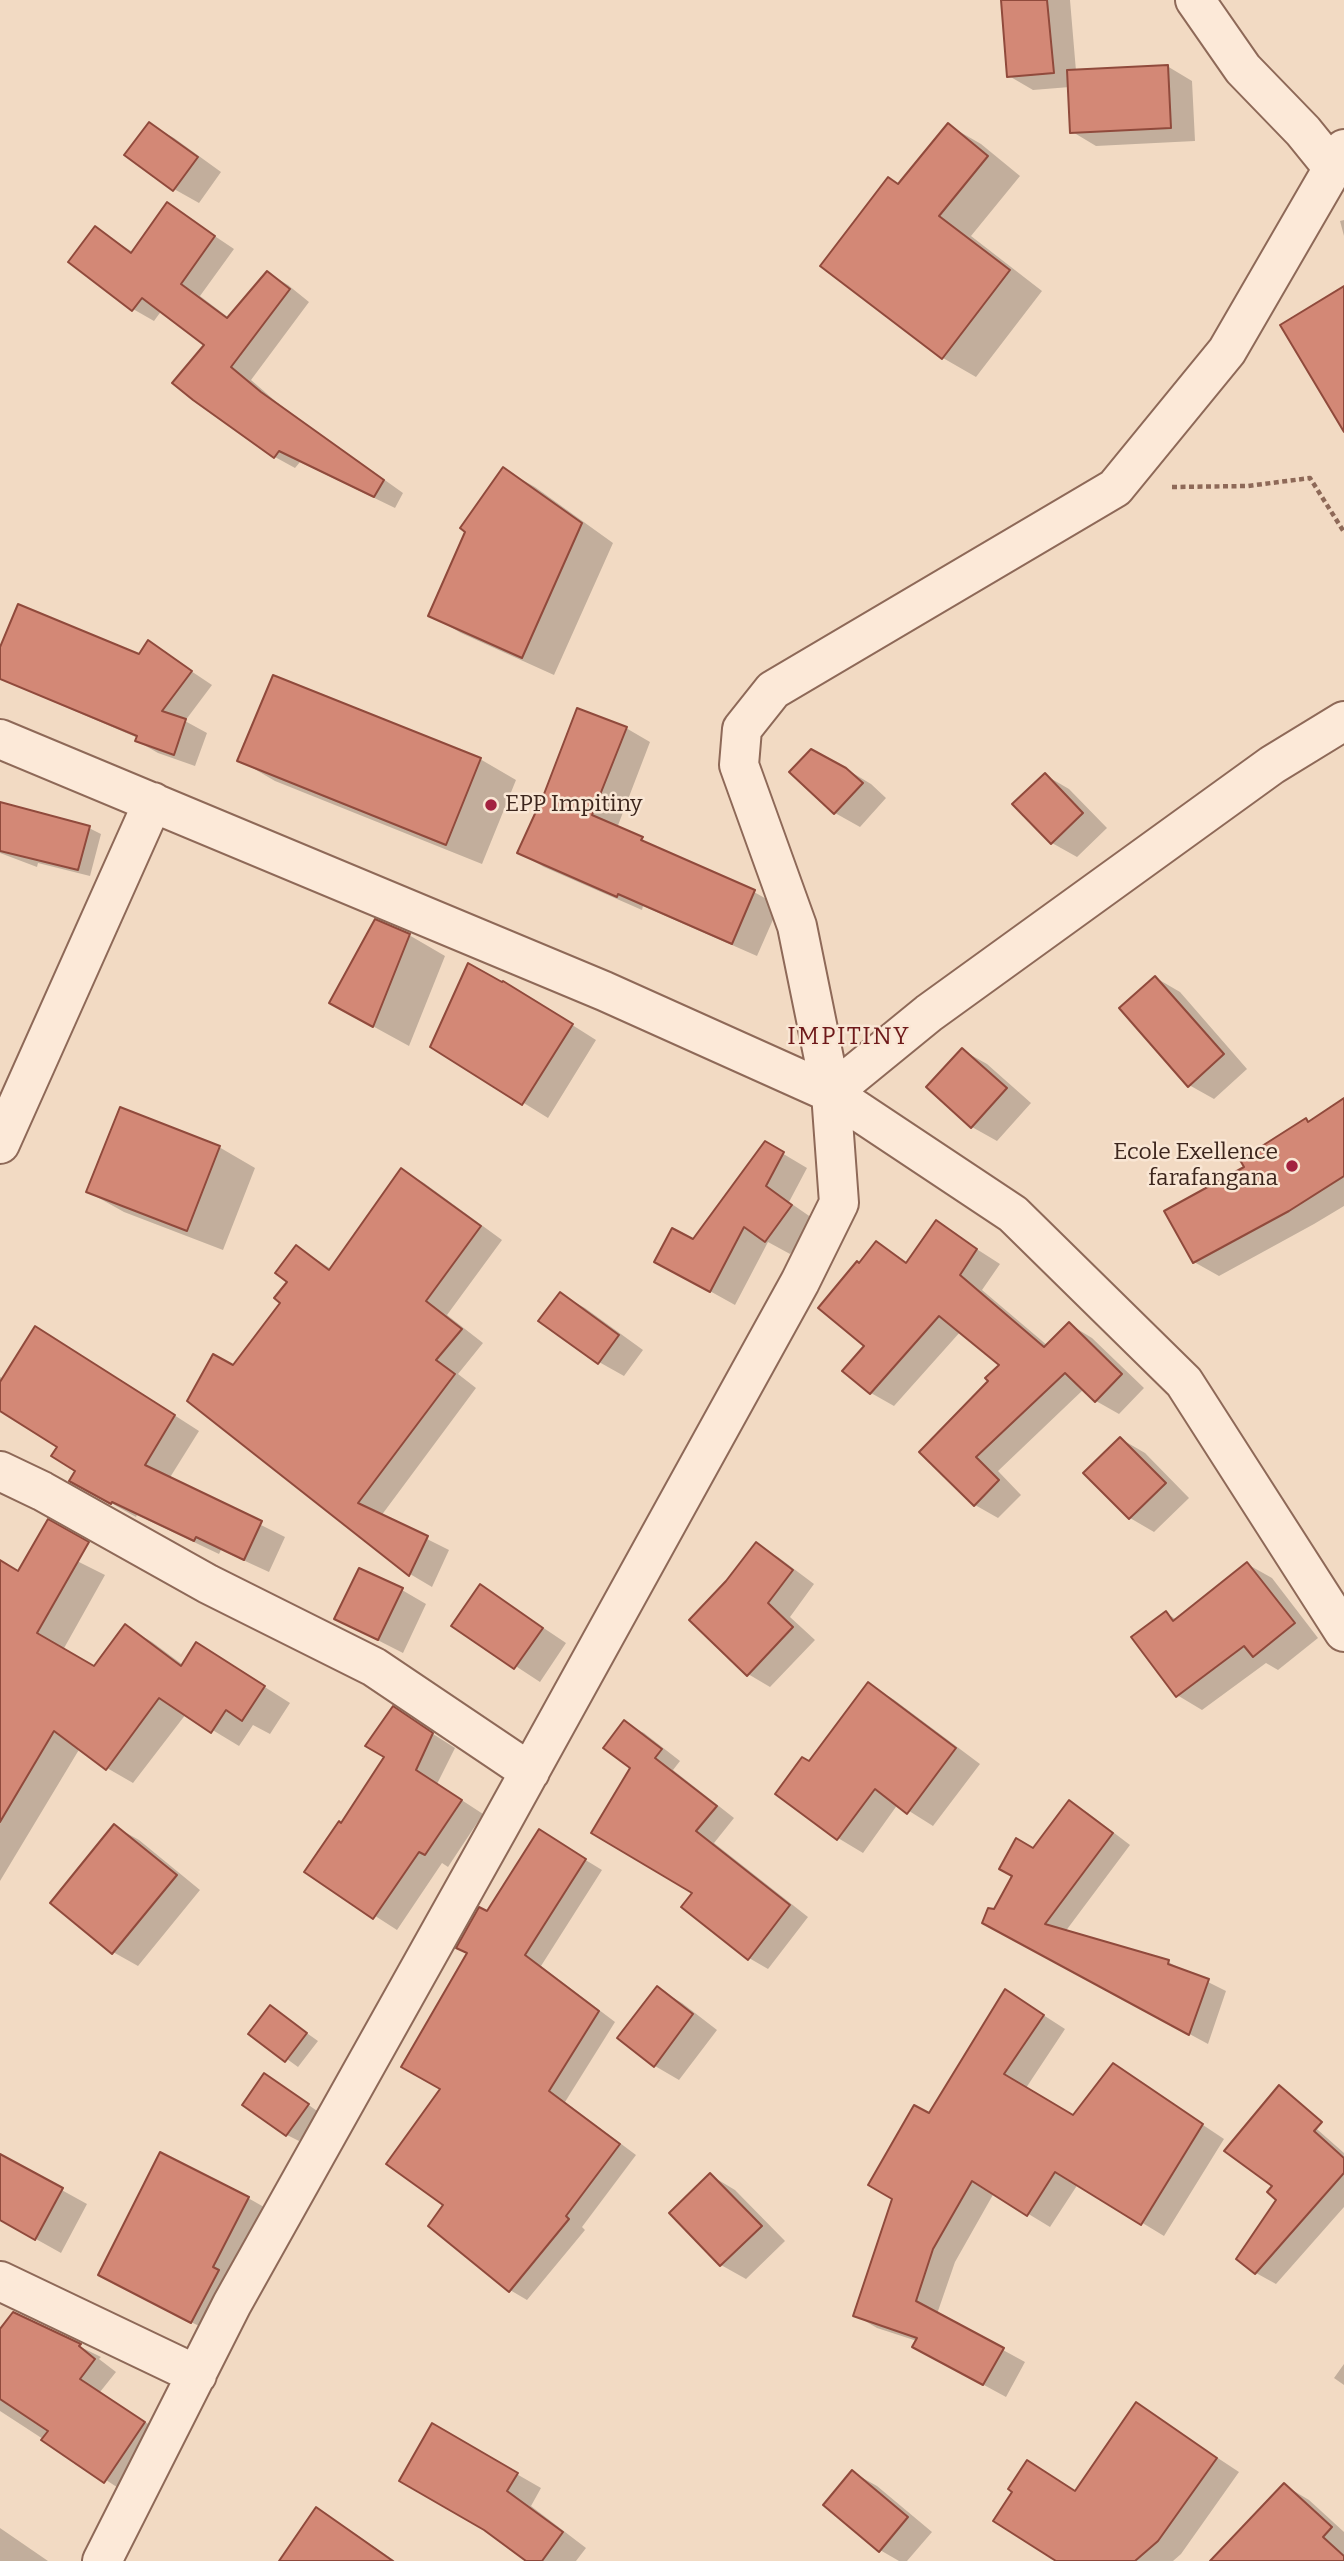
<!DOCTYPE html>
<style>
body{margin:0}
canvas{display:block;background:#f2dac3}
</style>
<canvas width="1344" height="2561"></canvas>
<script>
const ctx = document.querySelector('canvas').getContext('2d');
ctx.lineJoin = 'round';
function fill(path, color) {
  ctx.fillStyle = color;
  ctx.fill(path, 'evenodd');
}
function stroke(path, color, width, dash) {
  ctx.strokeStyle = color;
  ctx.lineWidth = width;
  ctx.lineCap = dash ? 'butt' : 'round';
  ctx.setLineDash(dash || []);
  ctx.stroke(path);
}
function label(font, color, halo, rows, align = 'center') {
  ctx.font = font + ' Bitter,serif';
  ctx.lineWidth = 5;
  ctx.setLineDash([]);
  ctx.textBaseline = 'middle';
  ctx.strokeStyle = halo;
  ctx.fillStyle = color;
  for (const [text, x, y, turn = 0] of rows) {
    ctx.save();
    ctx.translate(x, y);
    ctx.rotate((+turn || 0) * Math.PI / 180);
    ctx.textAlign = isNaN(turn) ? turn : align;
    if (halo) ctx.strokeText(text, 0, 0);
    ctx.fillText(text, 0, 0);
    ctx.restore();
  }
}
fill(new Path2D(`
 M1003,0H1070L1076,71L1167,66L1192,81L1195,141L1096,146L1071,131L1070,87L1033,90L1009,76Z
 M149,124L174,138L221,172L199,203L174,189Z
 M948,125L981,144L1020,176L971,236L1042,291L976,377L943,358L899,185Z
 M167,204L234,249L200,296L229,318L268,273L288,285L309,302L251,380L281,406L403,493L395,508L300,462L295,468L275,457L207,344L162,310L154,321L133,309L70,262L95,228L134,253Z
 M1344,220V236L1340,221Z
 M503,469L535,487L613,543L554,675L461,633L430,615L467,531Z
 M149,643L212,685L185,721L207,733L195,766L158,753L137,741L138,738L0,679V651L139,656Z
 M626,728L650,742L617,828L667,853L754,892L779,906L757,956L643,906L642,910L544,867L519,853Z
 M480,759L516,780L482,864L275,781L239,760Z
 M846,769L871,784L886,798L860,827L835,813L792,772Z
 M1045,775L1069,789L1107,828L1077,857L1052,843Z
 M0,804L89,828L101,834L90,876L38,863L37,867L0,853Z
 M409,935L445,956L409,1046L367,1023Z
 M1156,978L1180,992L1247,1069L1214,1099L1189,1085Z
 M528,997L596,1040L548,1118L432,1046Z
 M962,1050L987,1064L1031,1103L997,1141L972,1127Z
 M1344,1100V1206L1314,1224L1219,1276L1194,1262L1246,1167L1306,1120L1310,1122Z
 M765,1143L807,1168L789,1202L815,1220L790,1254L768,1242L735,1305L681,1275L694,1241Z
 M219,1147L255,1168L223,1250L124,1212L88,1192Z
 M402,1170L424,1183L502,1240L447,1315L483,1343L458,1374L476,1388L381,1516L449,1550L432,1587L410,1574L189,1400L234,1367L282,1302L297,1247L331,1269Z
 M936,1223L1000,1264L982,1290L1048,1346L1069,1324L1092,1338L1144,1388L1119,1414L1096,1401L1084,1389L998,1471L1021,1495L998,1518L975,1505L921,1452L991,1381L1002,1365L961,1331L894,1406L871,1393L860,1265L877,1243L908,1263Z
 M560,1294L585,1308L643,1350L624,1376L599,1362Z
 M60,1342L199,1431L169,1479L285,1537L269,1572L221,1550L219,1554L137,1515L136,1517L72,1481L78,1470L59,1446L0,1409V1377L4,1379Z
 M1121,1439L1145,1453L1189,1498L1154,1532L1130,1518Z
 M37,1541L105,1575L63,1650L95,1669L125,1626L152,1642L183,1665L197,1644L290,1703L270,1734L253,1725L239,1746L186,1714L133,1783L107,1768L80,1748L0,1881V1562L19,1573Z
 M756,1545L778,1557L814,1584L790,1617L815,1640L770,1687L748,1674L727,1582Z
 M1247,1564L1272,1578L1318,1638L1278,1670L1266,1663L1202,1710L1177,1695L1166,1613L1177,1620Z
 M481,1586L566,1643L540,1682L453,1625Z
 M402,1590L426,1604L403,1653L336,1619Z
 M869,1685L893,1699L980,1764L933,1826L898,1804L863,1853L838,1838L778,1794L810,1763Z
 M394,1709L455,1748L437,1784L483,1814L448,1867L442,1863L397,1930L307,1872L342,1825L386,1756Z
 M625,1723L644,1733L680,1761L673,1770L734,1818L714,1843L808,1917L768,1969L749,1958L695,1892L632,1767Z
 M1070,1802L1088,1813L1130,1845L1065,1932L1168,1962L1226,1991L1208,2044L1003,1933L995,1911L1034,1850Z
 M114,1826L139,1840L200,1890L138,1966L113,1952L52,1902Z
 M556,1842L602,1870L541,1966L615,2022L565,2102L636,2155L582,2227L585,2230L527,2300L510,2290L445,2205L443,2088L469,1954L488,1914Z
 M658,1989L682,2003L717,2030L679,2080L655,2066Z
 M1006,1991L1065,2029L1026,2088L1074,2117L1113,2065L1224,2139L1164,2236L1078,2184L1050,2227L994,2193L955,2262L937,2314L1025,2362L1006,2397L936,2359L917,2341L877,2328L855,2315L930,2116Z
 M270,2007L318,2041L298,2067L251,2033Z
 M276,2082L320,2113L299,2141L287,2135Z
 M1293,2108L1344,2153V2207L1276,2284L1256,2273L1279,2200L1275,2186Z
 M0,2156L87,2204L61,2253L0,2219Z
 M710,2175L735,2190L785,2241L746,2279L721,2265Z
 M248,2198L271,2211L215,2334L123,2288Z
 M14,2314L101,2357L99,2359L116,2372L100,2392L165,2435L126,2493L0,2411V2332Z
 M1344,2364V2385L1334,2378Z
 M1136,2404L1239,2472L1181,2554L1173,2561H1059L1076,2492Z
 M433,2426L541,2488L531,2506L586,2548L576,2561H529Z
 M852,2472L877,2486L932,2532L907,2561H899L880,2550Z
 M1284,2485L1309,2500L1344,2532V2561H1288Z
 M317,2510L341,2524L395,2561H293Z
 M0,2528L48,2561H0Z`), '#0003');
const building = new Path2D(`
 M1001,0H1047L1054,73L1007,77Z
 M1168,65L1171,128L1070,133L1067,70Z
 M149,122L198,157L173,191L124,155Z
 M948,123L988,156L939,216L1010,270L942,359L820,266L888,177L898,184Z
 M167,202L215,236L181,284L227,318L267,271L290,289L231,367L261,392L384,480L374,497L279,451L274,458L193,400L172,383L204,345L142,298L132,311L68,262L95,226L131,253Z
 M1344,286V432L1280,325Z
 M503,467L582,523L522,658L428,616L465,532L460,528Z
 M18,604L139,654L148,640L192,671L162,711L186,719L174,755L135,741L137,736L0,679V647Z
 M273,675L481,758L446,845L237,761Z
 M577,708L627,727L592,815L643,837L641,840L755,890L732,944L618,894L617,897L517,853L544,794Z
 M811,749L846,768L863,783L834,814L789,772Z
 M1045,773L1083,813L1051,844L1012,804Z
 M0,802L90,826L78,870L0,851Z
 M375,919L410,934L373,1027L329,1003Z
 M468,963L502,982L503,981L573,1024L522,1105L430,1047Z
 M1155,976L1224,1054L1188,1087L1119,1008Z
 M962,1048L1007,1088L971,1128L926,1087Z
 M1344,1098V1176L1289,1211L1193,1263L1164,1211L1244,1167L1240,1160L1306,1118L1308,1122Z
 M120,1107L220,1146L187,1231L86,1192Z
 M765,1141L784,1152L766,1186L792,1205L765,1242L744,1227L710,1292L654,1262L672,1228L693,1239Z
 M401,1168L481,1226L426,1301L462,1329L436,1360L455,1374L358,1503L428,1536L409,1576L187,1401L213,1354L233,1365L280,1303L274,1298L287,1282L275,1273L296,1245L329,1270Z
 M936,1220L977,1249L960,1275L1044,1347L1069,1322L1122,1374L1095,1402L1065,1373L976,1457L999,1480L974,1506L919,1452L988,1381L985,1378L999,1365L939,1316L870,1394L842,1371L864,1346L818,1308L857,1261L859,1263L876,1241L906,1263Z
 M560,1292L619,1335L598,1364L538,1321Z
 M35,1326L175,1415L145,1465L262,1521L244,1560L196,1537L194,1541L112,1502L111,1504L69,1481L75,1471L51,1456L57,1447L0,1411V1382Z
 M1120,1437L1166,1483L1129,1519L1083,1473Z
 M48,1519L89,1542L37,1633L94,1666L125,1624L181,1666L196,1642L265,1686L242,1721L226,1710L211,1733L159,1698L106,1770L54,1731L0,1822V1560L18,1571Z
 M756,1542L793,1570L768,1603L793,1627L747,1676L689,1620L726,1581Z
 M1247,1562L1295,1623L1253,1657L1244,1646L1176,1697L1131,1637L1166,1611L1173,1621Z
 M359,1568L403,1588L378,1640L334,1619Z
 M480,1584L543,1628L514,1669L451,1626Z
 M868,1682L956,1748L907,1814L875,1789L837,1840L775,1794L802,1757L809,1761Z
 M393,1706L433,1733L416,1770L462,1800L425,1855L419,1852L373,1919L304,1872L339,1821L341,1823L384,1757L365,1746Z
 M624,1720L662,1749L655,1758L717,1806L696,1831L790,1905L748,1960L681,1907L692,1893L591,1833L630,1768L603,1748Z
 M1069,1800L1113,1833L1045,1924L1169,1960L1168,1964L1209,1979L1189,2035L982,1923L988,1908L994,1909L1012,1876L999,1869L1016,1838L1033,1848Z
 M114,1824L177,1875L112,1954L50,1903Z
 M539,1829L586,1859L525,1955L599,2011L549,2091L620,2144L566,2216L569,2219L509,2292L428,2226L443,2205L386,2164L440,2089L401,2067L467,1953L456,1948L479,1907L487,1911Z
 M657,1986L693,2014L654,2067L617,2038Z
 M1005,1989L1044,2015L1004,2074L1073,2115L1113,2063L1203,2124L1141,2225L1055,2172L1027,2216L972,2181L933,2249L916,2301L1004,2348L983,2385L912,2347L917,2338L853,2316L892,2199L868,2185L914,2105L929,2113Z
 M270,2005L307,2033L285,2062L248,2034Z
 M264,2073L309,2104L286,2136L242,2105Z
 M1279,2085L1322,2122L1314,2131L1344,2158V2173L1255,2274L1236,2259L1276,2200L1267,2192L1272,2186L1224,2151Z
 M160,2152L249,2197L213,2267L219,2270L191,2323L98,2275Z
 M0,2154L63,2188L35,2240L0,2220Z
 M710,2173L762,2226L720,2266L669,2213Z
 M13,2312L81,2344L79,2346L95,2359L80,2379L145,2422L104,2483L41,2440L48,2431L0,2399V2329Z
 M1136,2402L1217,2458L1158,2541L1135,2561H1056L993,2521L1012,2492L1008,2489L1027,2460L1075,2491Z
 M432,2423L518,2473L507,2491L563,2532L542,2561H526L484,2530L399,2481Z
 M852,2470L908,2517L879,2552L823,2505Z
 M1284,2483L1332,2527L1323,2537L1344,2556V2561H1210Z
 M316,2507L393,2561H279Z`);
fill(building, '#d38876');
stroke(building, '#904a3c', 2);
const street = new Path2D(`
 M1195,0L1243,69L1303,131L1333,168
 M0,739L604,991L831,1093L1013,1214L1184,1382L1344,1632
 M831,1093L929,1013L1272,765L1344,721
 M0,1144L153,802
 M0,1471L42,1491L208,1584L374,1667L530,1772
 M0,2281L197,2375
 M102,2561L232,2304L499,1827L800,1282L839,1203L831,1093L797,926L739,765L742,729L773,690L1115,488L1227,351L1344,149`);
stroke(street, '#8e6958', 42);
stroke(new Path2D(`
 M1172,487L1248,486L1310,478L1344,532`), '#8e6958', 4.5, [5, 3.5]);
stroke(street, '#fce9d8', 38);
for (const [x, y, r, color] of [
 [491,805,7,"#a32240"],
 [1292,1166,7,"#a32240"]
]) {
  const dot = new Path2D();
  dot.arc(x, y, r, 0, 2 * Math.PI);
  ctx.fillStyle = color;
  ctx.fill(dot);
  stroke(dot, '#f9e6d4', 2.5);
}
label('23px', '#3d261d', '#f9e6d4', [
 ["EPP Impitiny",505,805],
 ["Ecole Exellence",1278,1153,"right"],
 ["farafangana",1278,1179,"right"]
], 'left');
ctx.letterSpacing = '2px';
label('24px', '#6e191a', '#f9e6d4', [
 ["IMPITINY",849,1037]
]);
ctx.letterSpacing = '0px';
</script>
